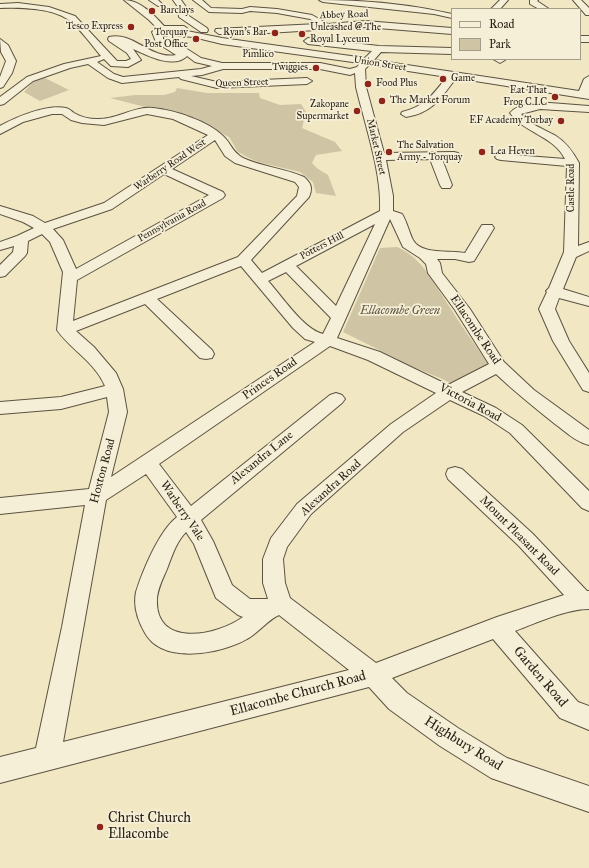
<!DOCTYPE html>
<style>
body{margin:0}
#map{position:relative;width:589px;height:868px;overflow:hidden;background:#f1e7c2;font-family:"IM FELL Great Primer",serif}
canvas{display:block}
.legend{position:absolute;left:451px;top:8px;width:130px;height:52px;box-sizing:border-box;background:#f6efd7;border:1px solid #a49c8a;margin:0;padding:5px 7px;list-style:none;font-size:12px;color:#2a2017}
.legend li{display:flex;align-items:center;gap:8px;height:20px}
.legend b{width:20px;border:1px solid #a49c8a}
</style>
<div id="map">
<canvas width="589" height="868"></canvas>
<ul class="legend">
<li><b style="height:5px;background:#f6efd7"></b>Road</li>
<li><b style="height:11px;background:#cfc5a5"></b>Park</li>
</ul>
</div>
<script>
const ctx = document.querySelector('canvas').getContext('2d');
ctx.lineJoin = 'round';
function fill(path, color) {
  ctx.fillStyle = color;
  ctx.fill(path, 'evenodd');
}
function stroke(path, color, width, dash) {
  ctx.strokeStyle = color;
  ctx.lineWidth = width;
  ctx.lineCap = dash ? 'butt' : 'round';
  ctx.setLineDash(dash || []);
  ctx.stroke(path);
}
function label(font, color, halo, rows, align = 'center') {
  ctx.font = font + ' "IM FELL Great Primer",serif';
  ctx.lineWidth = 3.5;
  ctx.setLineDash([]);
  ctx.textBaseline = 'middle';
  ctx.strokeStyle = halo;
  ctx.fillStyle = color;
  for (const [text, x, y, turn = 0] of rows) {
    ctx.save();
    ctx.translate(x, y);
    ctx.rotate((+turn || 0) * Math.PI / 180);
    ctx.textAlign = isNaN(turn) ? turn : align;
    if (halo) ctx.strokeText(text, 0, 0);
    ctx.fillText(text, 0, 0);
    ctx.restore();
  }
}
fill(new Path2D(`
 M43,77L69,90L40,101L24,92L33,82Z
 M177,88L207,93H259L260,98L280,105L301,104L306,112L302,128L335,142L342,151L316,155L312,163L318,169L328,175L336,196L316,193L313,182L300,172L258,162L249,158L238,152L229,137L213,129L149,108L110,98L135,95H164L175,92Z
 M397,247C423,258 434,284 449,306C462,327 476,346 490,367L456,386L440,378L413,367L343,332L380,248Z`), '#cfc5a5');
const minor = new Path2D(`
 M124,0C140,0 154,15 164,26H184L188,29L187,31L222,38L365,58L372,51L308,44L304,41L308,38L379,46L452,48V54L381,52L374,60L579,91L584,79L589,76V99L456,78C441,98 432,113 406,117L401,114L402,112C426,106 432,95 447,77L369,65L365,69L366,87L384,153L454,152L458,153L460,155L458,157L442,159L452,185L450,188H442L440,185L430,159L386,160L393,196V211L402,214C407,222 409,232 413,240C421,255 450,250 465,253L482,225H492L494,228L474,261L469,262L455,259H437L440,263L442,273L470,309L504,362L534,390L589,430V445C576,442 566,432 555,424C535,408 515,392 496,374L462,392L496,408L522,425L589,491V511L582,508L510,433L484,416L450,400L403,432L311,514L287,547L283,559L285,583L290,598L376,663L497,617L564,595L519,546L448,479L446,474L448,469L455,467L462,469L533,534L587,591H589V609C567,609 536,623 515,631L578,702L589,706V730L560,718L493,639L392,678L407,693L458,728L507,758L589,786V812L491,778L440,746L389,709L369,687L0,783V757L36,748L62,627L85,505L0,514V498L89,489L109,412L107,397L61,409L0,414V402L61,397L105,386C95,362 71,350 57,330L63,272L50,242L42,234L28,241L27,253L25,256L5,276L0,277V265L13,252L14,246L0,250V242L17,236L34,228L23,222L0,214V206L33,216L45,223L104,203L208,135L173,119L147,114L104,125L82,123L71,120L62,114H52L23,122L0,134V126C16,117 47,104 66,108C70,109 71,111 74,113C81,117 89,119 97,119C117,120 133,106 153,108C174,110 208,121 223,136C231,143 232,152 243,158C262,167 284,168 304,177C311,183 313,188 309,197L251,260L262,273L380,211C382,173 365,125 356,87L355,73L350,75L320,69H223L202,75L191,76L217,82L307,78L312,81L307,84L217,88L181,79L179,77L122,83L108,78L88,64L70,68L33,81L4,104L0,105V97L27,77L64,64L101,56C91,44 81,30 70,21C55,8 19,7 0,8V4L18,3L49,7L75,16L117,61H126L131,59L127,53L109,41L108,39L109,37C133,31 151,60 176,55L156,42L152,32L157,28L149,20ZM165,32H168L169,34L172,35L193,37L222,44L360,63L357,67L350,69L320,63H222L201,58L176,42H170L163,39V36H167L168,34ZM133,49C145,54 173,70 187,56L195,62L212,66L201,69L123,77L114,74L97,62L104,59L111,66L128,67L141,60ZM215,140L225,156L235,163L295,182L299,187L297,196L238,257L73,321L77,280L223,198L225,195L223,192L172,169ZM164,174L209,195L76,269L63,240L53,229L112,209ZM390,219L403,247L420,258L426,264L428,273L455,310L489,364L448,385L380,352L337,338ZM375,224L336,306L296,266ZM241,266L293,328L305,339L315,342L111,477L127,412L123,389L116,373L94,347L76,331L145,304L200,358L206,359L212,358L214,354L212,350L157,299ZM286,272L331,318L323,334C303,329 282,296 268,281ZM330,346L368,360L436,393L391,424L297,504L271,538L263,559V583L268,599H250L232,585L213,541L201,520L342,403L345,399L342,395L336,393L330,395L191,506L159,464ZM146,474L177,517C159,531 143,570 136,592C133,606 138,621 145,633C163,665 221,654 247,639C258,633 269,619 279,615L349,670L63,742L106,500ZM186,532L194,544L216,598L238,615L243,617C217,636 154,649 157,598C158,588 163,578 167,569C172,556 176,542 186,532Z
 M149,0H158L162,4L158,6Z
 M173,0H181L186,7V14L207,28L208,30L207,32H201L179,17L178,7Z
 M193,0H202L211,8L242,9L250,7L277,9L312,15L328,24L365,21L452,28V34L365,27L251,34H219L215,31L216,29L318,24L310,19L277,13L250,11L242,13L209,12Z
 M319,0C363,0 409,4 452,14V18L434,14L323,2Z
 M500,0H508L500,9H491Z
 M530,0H538L537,1L549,9H539L530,4Z
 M573,0H581L589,8V15H586Z
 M580,36H589V42H580Z
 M0,39L8,45L16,61L12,73L3,87L0,88V77L6,61L1,52Z
 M493,59H504L505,60L500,63Z
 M550,103L589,106V112L540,109L521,114C530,125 544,129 556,136C567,143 573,152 579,163L578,246L589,242V251L576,257L563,289L589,297V306L559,298L555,309L569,341L589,373V392L583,390L553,341L539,309L547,292L546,291L549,288L564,252L567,166L501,160L497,159L495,157L497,155L501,154L565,159C554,136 524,133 510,113C518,103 538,103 550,103Z`);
stroke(minor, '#5c5242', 2);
fill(minor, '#f6efd7');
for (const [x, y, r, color] of [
 [152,11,4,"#8f2418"],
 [131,27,4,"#8f2418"],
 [275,33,4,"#8f2418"],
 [302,34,4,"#8f2418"],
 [196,39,4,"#8f2418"],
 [316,68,4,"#8f2418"],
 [443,79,4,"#8f2418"],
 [368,84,4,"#8f2418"],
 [555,97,4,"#8f2418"],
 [382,101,4,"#8f2418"],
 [357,111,4,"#8f2418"],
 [561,121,4,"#8f2418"],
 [389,152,4,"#8f2418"],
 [482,152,4,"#8f2418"],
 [100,827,4,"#8f2418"]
]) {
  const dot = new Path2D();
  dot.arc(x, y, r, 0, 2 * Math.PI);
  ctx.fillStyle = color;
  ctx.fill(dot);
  stroke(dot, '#f6efd7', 1.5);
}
label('10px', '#2a2017', '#f6efd7', [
 ["Barclays",160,11],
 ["Tesco Express",123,27,"right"],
 ["Unleashed @ The",310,28],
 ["Royal Lyceum",310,40],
 ["Torquay",188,33,"right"],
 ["Post Office",188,45,"right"],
 ["Ryan's Bar",267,33,"right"],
 ["Twiggies",308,68,"right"],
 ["Game",451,79],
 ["Food Plus",376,84],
 ["Eat That",547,91,"right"],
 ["Frog C.I.C",547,103,"right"],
 ["The Market Forum",390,101],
 ["Zakopane",349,105,"right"],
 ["Supermarket",349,117,"right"],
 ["EF Academy Torbay",553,121,"right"],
 ["The Salvation",397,146],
 ["Army - Torquay",397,158],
 ["Lea Heven",490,152]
], 'left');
label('10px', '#2a2017', '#f6efd7', [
 ["Abbey Road",344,15,-2],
 ["Pimlico",258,55],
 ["Union Street",380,64,9],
 ["Queen Street",242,83,-2],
 ["Market Street",376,147,77],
 ["Warberry Road West",170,165,-34],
 ["Castle Road",572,188,-90],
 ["Pennsylvania Road",172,221,-29],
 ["Potters Hill",322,246,-28]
]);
label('italic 12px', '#5c5242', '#f6efd7', [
 ["Ellacombe Green",400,311]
]);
label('12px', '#2a2017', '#f6efd7', [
 ["Ellacombe Road",475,330,56],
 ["Princes Road",270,379,-35],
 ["Victoria Road",470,403,28],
 ["Alexandra Lane",262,458,-39],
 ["Hoxton Road",103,471,-75],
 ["Alexandra Road",331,488,-42],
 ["Warberry Vale",182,511,56],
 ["Mount Pleasant Road",519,536,45]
]);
label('14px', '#2a2017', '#f6efd7', [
 ["Garden Road",540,677,49],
 ["Ellacombe Church Road",298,694,-15],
 ["Highbury Road",463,744,32]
]);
label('14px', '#2a2017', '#f6efd7', [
 ["Christ Church",108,819],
 ["Ellacombe",108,835]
], 'left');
</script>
